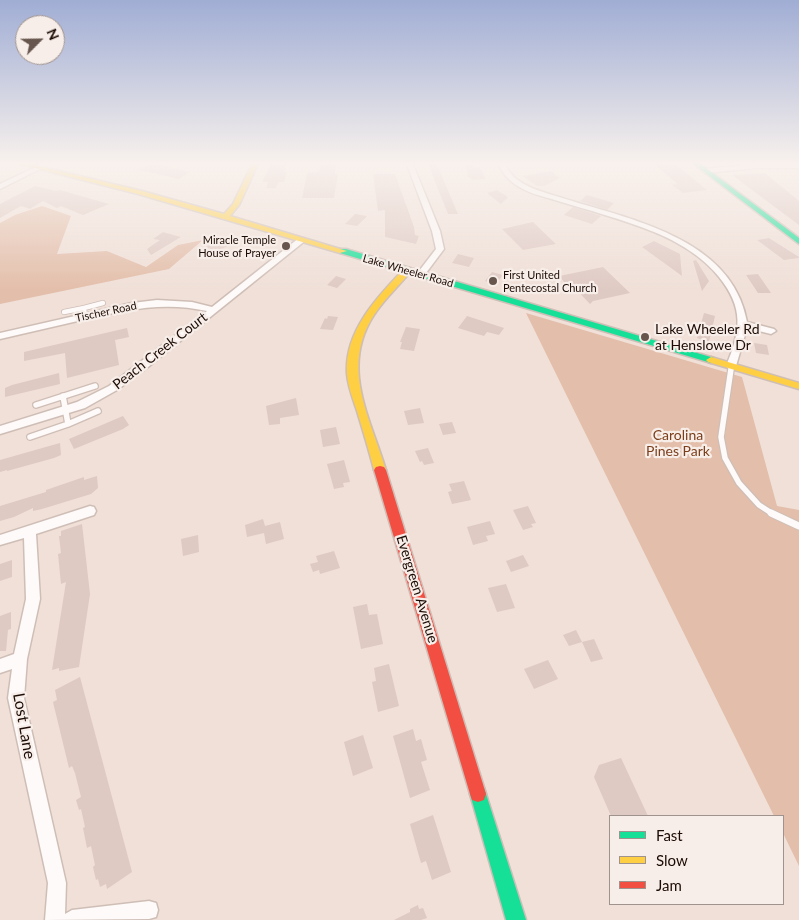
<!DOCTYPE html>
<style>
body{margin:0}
#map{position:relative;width:799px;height:920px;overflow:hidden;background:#f0e0d8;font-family:Lato,sans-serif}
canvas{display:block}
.legend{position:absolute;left:609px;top:815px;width:175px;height:90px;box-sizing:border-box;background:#f8eee9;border:1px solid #a0938d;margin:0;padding:6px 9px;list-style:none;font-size:15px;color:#1b0b04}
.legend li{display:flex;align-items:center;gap:10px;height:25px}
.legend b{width:25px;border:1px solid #a0938d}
.north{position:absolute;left:15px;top:15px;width:50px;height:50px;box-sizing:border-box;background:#f8eee9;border:1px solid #a0938d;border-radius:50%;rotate:67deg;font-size:14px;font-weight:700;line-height:20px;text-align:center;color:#1b0b04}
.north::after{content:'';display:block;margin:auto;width:18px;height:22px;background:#66564e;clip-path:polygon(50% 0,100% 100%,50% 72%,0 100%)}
</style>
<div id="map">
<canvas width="799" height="920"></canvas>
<ul class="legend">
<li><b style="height:6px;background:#16e098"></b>Fast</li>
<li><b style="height:6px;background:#ffcf43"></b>Slow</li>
<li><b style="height:6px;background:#f24e42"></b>Jam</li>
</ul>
<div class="north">N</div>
</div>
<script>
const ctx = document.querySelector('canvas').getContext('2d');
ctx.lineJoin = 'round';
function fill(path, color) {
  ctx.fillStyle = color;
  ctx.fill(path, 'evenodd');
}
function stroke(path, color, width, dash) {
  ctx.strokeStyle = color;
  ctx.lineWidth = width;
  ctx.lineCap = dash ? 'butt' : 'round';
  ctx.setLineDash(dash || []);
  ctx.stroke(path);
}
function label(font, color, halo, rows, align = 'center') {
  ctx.font = font + ' Lato,sans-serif';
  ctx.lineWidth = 4.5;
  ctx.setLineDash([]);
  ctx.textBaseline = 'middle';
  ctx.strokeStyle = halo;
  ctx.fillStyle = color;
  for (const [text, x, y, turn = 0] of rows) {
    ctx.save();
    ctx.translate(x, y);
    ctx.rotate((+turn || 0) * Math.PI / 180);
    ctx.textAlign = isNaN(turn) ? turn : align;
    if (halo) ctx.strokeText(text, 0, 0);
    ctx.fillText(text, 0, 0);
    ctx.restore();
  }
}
fill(new Path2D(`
 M42,206L71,216L57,254L107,251L146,267L178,245L203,240L169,269L0,304V223L15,215Z
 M526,313L742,377L777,506L799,510V866L783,833V816H774Z`), '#e3beaa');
fill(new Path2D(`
 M272,162H287L284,172H287L284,182H278L276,188H266L268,182H262Z
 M321,162H336L335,174H338L334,198H302L307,173L319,172Z
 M427,162H436L458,214H448Z
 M465,162H473L474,167H480L486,179L473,180L468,177Z
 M651,162H673L707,190L683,193L672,185L678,184Z
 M149,164L163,165L190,172L179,179L139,170Z
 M551,171L560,178L544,186H537L522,176Z
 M765,173L799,201V225L732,175Z
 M373,174H395L414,227L415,235L419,236L416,244L385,237V210L378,211Z
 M35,186L57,191L60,190L109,204L83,215L61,206L57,208L43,201L30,209L21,206L0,218V204Z
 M497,190L508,197L501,204L487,193Z
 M587,195L614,203L607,210L580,201Z
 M573,207L592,213L601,216L592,224L564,215Z
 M355,214L367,216L357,226L345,224Z
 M533,222L556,244L523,250L502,229Z
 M163,232L181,237L151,255L147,249L160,240L153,239Z
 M769,238L799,257V258L784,260L757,240Z
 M220,239L231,244L216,252L206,247Z
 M654,241L680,254L682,276L642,247Z
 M458,254L474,258L469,267L452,263Z
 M696,260L709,281L702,291L693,261Z
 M603,267L630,293L593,301L590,304L570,283L566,284L559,276Z
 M492,272L503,275L496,284L485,281Z
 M758,274L771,293H758L746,275Z
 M336,276L346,279L337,288L327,285Z
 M704,313L715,316L709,342L697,338Z
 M328,316L338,317L333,330L320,329L325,318L327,319Z
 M467,316L504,328L499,335L487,332L484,336L458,328Z
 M406,327L420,329L414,351L400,349L402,342H400Z
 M127,328L129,337L115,340L119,365L67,378L65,353L24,361V352Z
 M754,343L767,345L769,355L756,353Z
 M59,373L60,384L5,397V388L12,385Z
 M296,398L299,415L280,418V424L269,425L266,406Z
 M420,408L424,423L408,425L404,411Z
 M123,416L129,425L123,429L74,449L69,439Z
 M452,422L456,433L443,435L439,424Z
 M336,427L340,444L323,447L320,430Z
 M60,443L61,455L54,458L7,471V470L0,472V460Z
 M428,448L434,463L424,465L422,461L420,462L415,451Z
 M344,460L350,482L343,483L344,487L334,489L327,464Z
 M97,476L98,488L91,494L42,509L33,511V508L14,517L0,521V506L46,492V490L84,477V480Z
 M464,481L471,500L452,504L448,492L452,491L449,484Z
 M528,506L536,523L531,524L533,527L523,530L513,510Z
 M263,519L265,526L280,522L284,539L266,544L264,533L247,537L245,525Z
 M490,521L495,534L486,536L488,541L473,545L467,527Z
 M82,524L90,594L79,667L59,671V668L52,670L66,582L61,584L58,554L61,553L59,536H61V531Z
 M198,535L199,552L183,556L181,539Z
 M334,551L340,568L320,574L319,570L313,572L310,564L318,562L316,556Z
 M523,555L529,566L511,572L506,561Z
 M12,560V577L0,581V564Z
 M506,584L515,608L497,612L488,588Z
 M367,604L369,615L377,614L383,644L361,649L353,607Z
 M11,612V629L8,630L6,651H0V616Z
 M576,630L582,642L569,646L563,635Z
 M594,639L603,659L591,662L582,642Z
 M548,660L558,679L534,689L524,669Z
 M389,664L399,706L378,712L372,682L376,681L374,668Z
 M80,677L132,872L107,889L106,884L100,887L98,879L96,880L93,867L95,865L91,846L87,848L83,828L85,827L81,809L79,810L76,800L81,797L75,773L72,766L69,768L53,702L57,700L55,690Z
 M413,729L416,741L421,739L427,760L421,762L430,790L410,798L393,736Z
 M363,735L373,768L353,776L344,742Z
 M621,758L648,816H611L594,777L599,765Z
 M433,815L451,872L432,880L426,861L421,863L410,824Z
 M418,905L419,909L423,908L427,918L421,920H394L410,912V909Z`), '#dfc9c3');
const laneFar2 = new Path2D(`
 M64,312L84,308
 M85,317L84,308L103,303
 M731,370V366`);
const laneFar1 = new Path2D(`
 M731,369L721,437L725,458L739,483L759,505L773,514
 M63,396L68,424L98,411
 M36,405L95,386
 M30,437L68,424`);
const lane = new Path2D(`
 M771,513L799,526`);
const street = new Path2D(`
 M406,162H412L440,231L444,249L423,277H420L416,275L436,249L432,231Z
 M498,162H504C513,185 537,190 559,197C628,219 732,237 747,322L774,329L776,331L771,334L747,328L736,366L731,369L728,368L726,366C741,331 744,308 719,277C703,257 677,241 654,232C622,219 588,210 555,200C545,197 532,194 523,189C511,183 502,174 498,162Z
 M757,164H799V168H757L705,173L702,171L705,169Z
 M40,165L43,167L42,168L0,189V184Z
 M299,238L306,240L148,367L117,390L85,408L0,434V426L77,402L109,386L207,311C164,301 125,310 82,320C55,326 27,333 0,339V333L132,303L157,300L192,302L212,307Z
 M90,506L94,507L96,511L94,515L36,534L40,599L27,659L24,698L66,883L65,914L72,910L149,901L156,903L158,910L156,917L149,919L45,920L48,883L8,698L12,669L0,673V659L14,654L26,599L24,538L0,545V535Z`);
const fast = new Path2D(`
 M691,162H698L799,238V244Z
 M340,249H346L714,358L716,360L711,363L708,362L340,253Z
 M478,786L484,788L486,794L526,920H506L470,794L472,788Z`);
const slow = new Path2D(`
 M11,162H22L142,191L224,214L233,204L253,162H259L239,205L230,216L347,251L340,253L138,194Z
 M404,269L411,271C399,286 384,299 374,315C340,367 370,417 386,470L384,473H376L374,470C369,450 363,431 357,411C353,399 348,387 347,374C344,332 377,297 404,269Z
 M711,357L799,383V389L708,362L706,360Z`);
const jam = new Path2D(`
 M380,466L384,467L386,470L486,794L484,800L478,802L472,800L470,794L374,470L376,467Z`);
stroke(laneFar2, '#cfbeb6', 6);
stroke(laneFar1, '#cfbeb6', 8);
stroke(lane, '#cfbeb6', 9);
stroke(street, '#cfbeb6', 3);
stroke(fast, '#cfbeb6', 3);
stroke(slow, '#cfbeb6', 3);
stroke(jam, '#cfbeb6', 3);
stroke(laneFar2, '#fdfaf9', 4.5);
stroke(laneFar1, '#fdfaf9', 5.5);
stroke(lane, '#fdfaf9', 7);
fill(street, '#fdfaf9');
fill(fast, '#16e098');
fill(slow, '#ffcf43');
fill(jam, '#f24e42');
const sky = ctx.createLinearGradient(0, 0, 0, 291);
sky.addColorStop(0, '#a0add4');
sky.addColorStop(0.56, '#f8f1ed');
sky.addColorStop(1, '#f8f1ed00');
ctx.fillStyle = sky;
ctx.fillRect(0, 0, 799, 291);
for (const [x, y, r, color] of [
 [286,246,5,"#66564e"],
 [493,281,5,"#66564e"],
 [645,337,5,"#66564e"]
]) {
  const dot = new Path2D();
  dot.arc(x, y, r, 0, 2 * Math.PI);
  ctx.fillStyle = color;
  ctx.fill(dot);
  stroke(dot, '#f8eee9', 2);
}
label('11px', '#1b0b04', '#f8eee9', [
 ["Miracle Temple",276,240],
 ["House of Prayer",276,253],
 ["First United",503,275,"left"],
 ["Pentecostal Church",503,288,"left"]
], 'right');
label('11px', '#1b0b04', '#f8eee9', [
 ["Lake Wheeler Road",408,271,16],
 ["Tischer Road",106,312,-12]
]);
label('14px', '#1b0b04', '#f8eee9', [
 ["Lake Wheeler Rd",655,329],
 ["at Henslowe Dr",655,345]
], 'left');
label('14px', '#1b0b04', '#f8eee9', [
 ["Peach Creek Court",160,351,-38],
 ["Evergreen Avenue",417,589,73]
]);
label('14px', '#7b3e1b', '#f8eee9', [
 ["Carolina",678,435],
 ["Pines Park",678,451]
]);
label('16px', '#1b0b04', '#f8eee9', [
 ["Lost Lane",24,726,80]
]);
</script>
